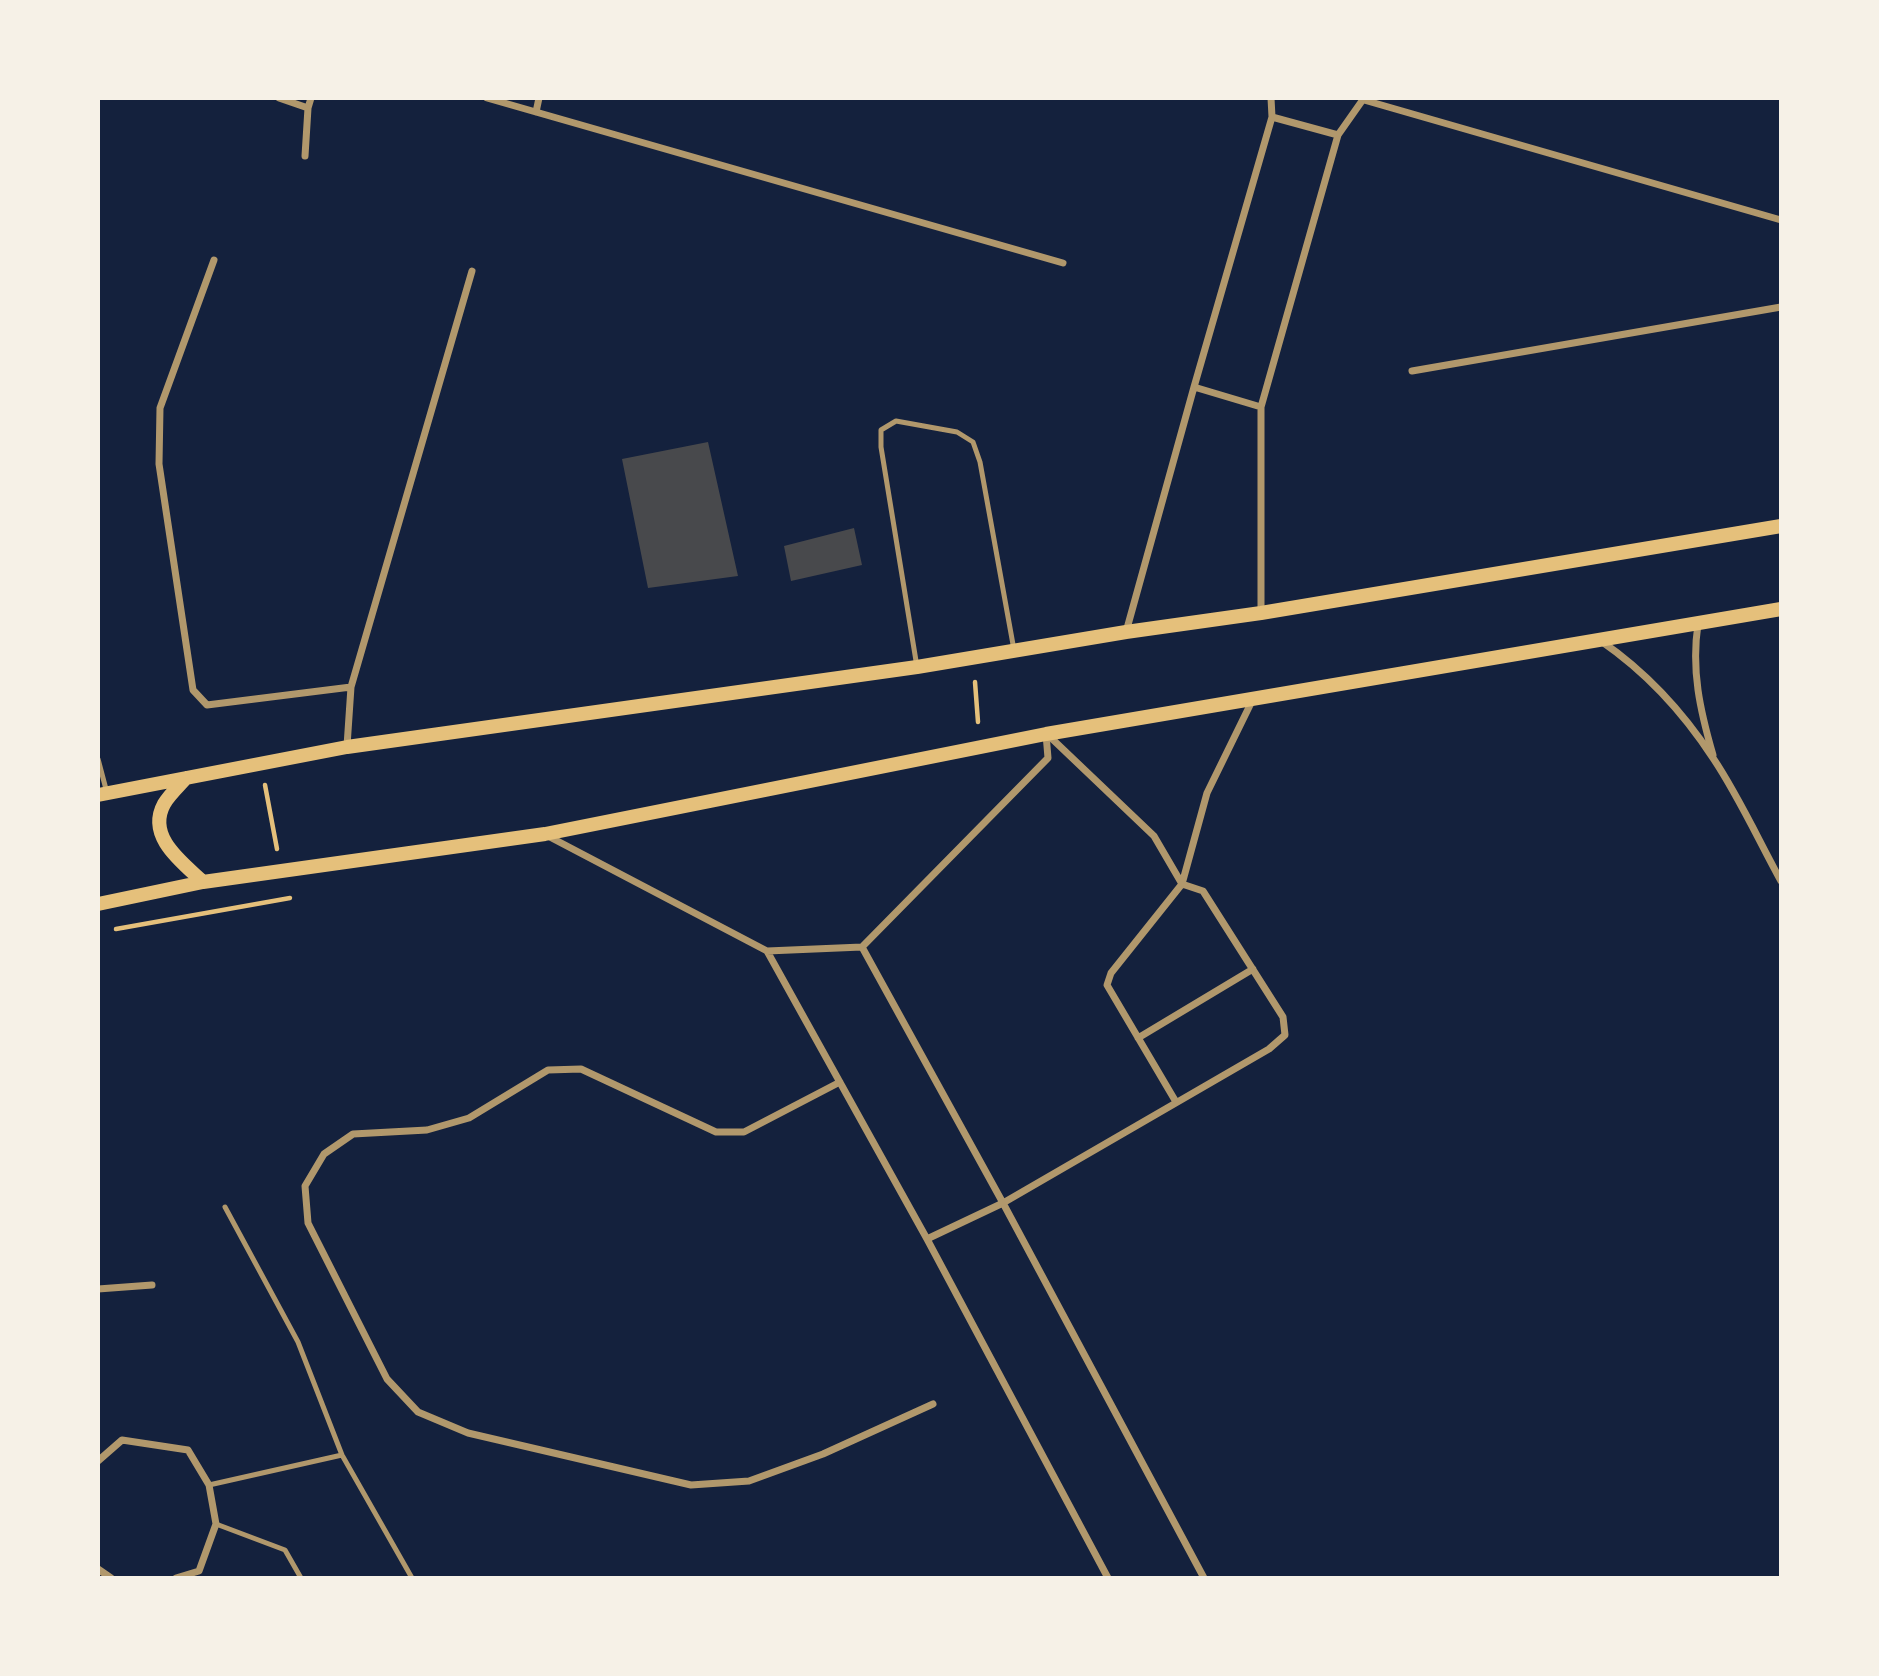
<!DOCTYPE html>
<style>
body{margin:0}
#map{position:relative;width:1879px;height:1676px;overflow:hidden;background:#14213d;font-family:Georgia,serif}
canvas{display:block}
.frame{position:absolute;inset:0;border:100px solid #f6f1e7;pointer-events:none}
</style>
<div id="map">
<canvas width="1879" height="1676"></canvas>
<div class="frame"></div>
</div>
<script>
const ctx = document.querySelector('canvas').getContext('2d');
ctx.lineJoin = 'round';
function fill(path, color) {
  ctx.fillStyle = color;
  ctx.fill(path, 'evenodd');
}
function stroke(path, color, width, dash) {
  ctx.strokeStyle = color;
  ctx.lineWidth = width;
  ctx.lineCap = dash ? 'butt' : 'round';
  ctx.setLineDash(dash || []);
  ctx.stroke(path);
}
fill(new Path2D(`
 M708,442L738,576L648,588L622,459Z
 M854,528L862,565L791,581L784,546Z`), '#48494c');
stroke(new Path2D(`
 M975,682L978,722
 M265,785L277,849
 M116,929L290,898`), '#e5c07b', 4.5);
stroke(new Path2D(`
 M917,667L881,447V430L896,421L957,432L973,442L980,462L1014,650
 M98,759L107,793
 M225,1207L298,1342L342,1455L412,1578
 M209,1485L342,1455
 M216,1524L285,1550L301,1578`), '#b1986c', 5);
stroke(new Path2D(`
 M279,98L308,108
 M487,98L1063,263
 M1364,100L1781,220
 M536,112L539,98
 M1272,117L1338,135
 M305,156L308,108L311,98
 M214,260L160,408L159,464L193,690L207,705L351,687
 M1412,371L1781,307
 M1194,387L1261,407
 M1261,613V407L1338,135L1364,98
 M1698,624C1691,670 1700,710 1713,755
 M1126,632L1194,387L1272,117L1271,98
 M1601,641C1646,672 1683,712 1713,758C1738,795 1759,841 1781,881
 M1046,734L1048,758L862,947L1003,1203L1204,1578
 M347,746L351,687L472,271
 M546,835L767,951L927,1239L1108,1578
 M767,951L862,947
 M1138,1038L1253,969
 M840,1082L744,1132H716L581,1069L548,1070L469,1118L427,1130L353,1134L324,1154L305,1186L308,1223L387,1379L418,1412L468,1433L691,1485L749,1481L823,1454L933,1404
 M1176,1102L1107,985L1111,973L1182,884L1207,793L1253,699
 M927,1239L1003,1203L1269,1049L1285,1035L1283,1017L1203,891L1182,884L1154,836L1047,734
 M98,1289L152,1285
 M98,1461L122,1440L188,1450L209,1485L216,1524L199,1571L176,1578
 M98,1569L111,1578`), '#b1986c', 7);
stroke(new Path2D(`
 M186,778C179,786 169,795 164,804C146,837 183,863 203,882
 M98,795L347,747L917,667L1126,632L1261,613L1781,526
 M98,904L203,882L545,834L1046,734L1781,609`), '#e5c07b', 14);
</script>
